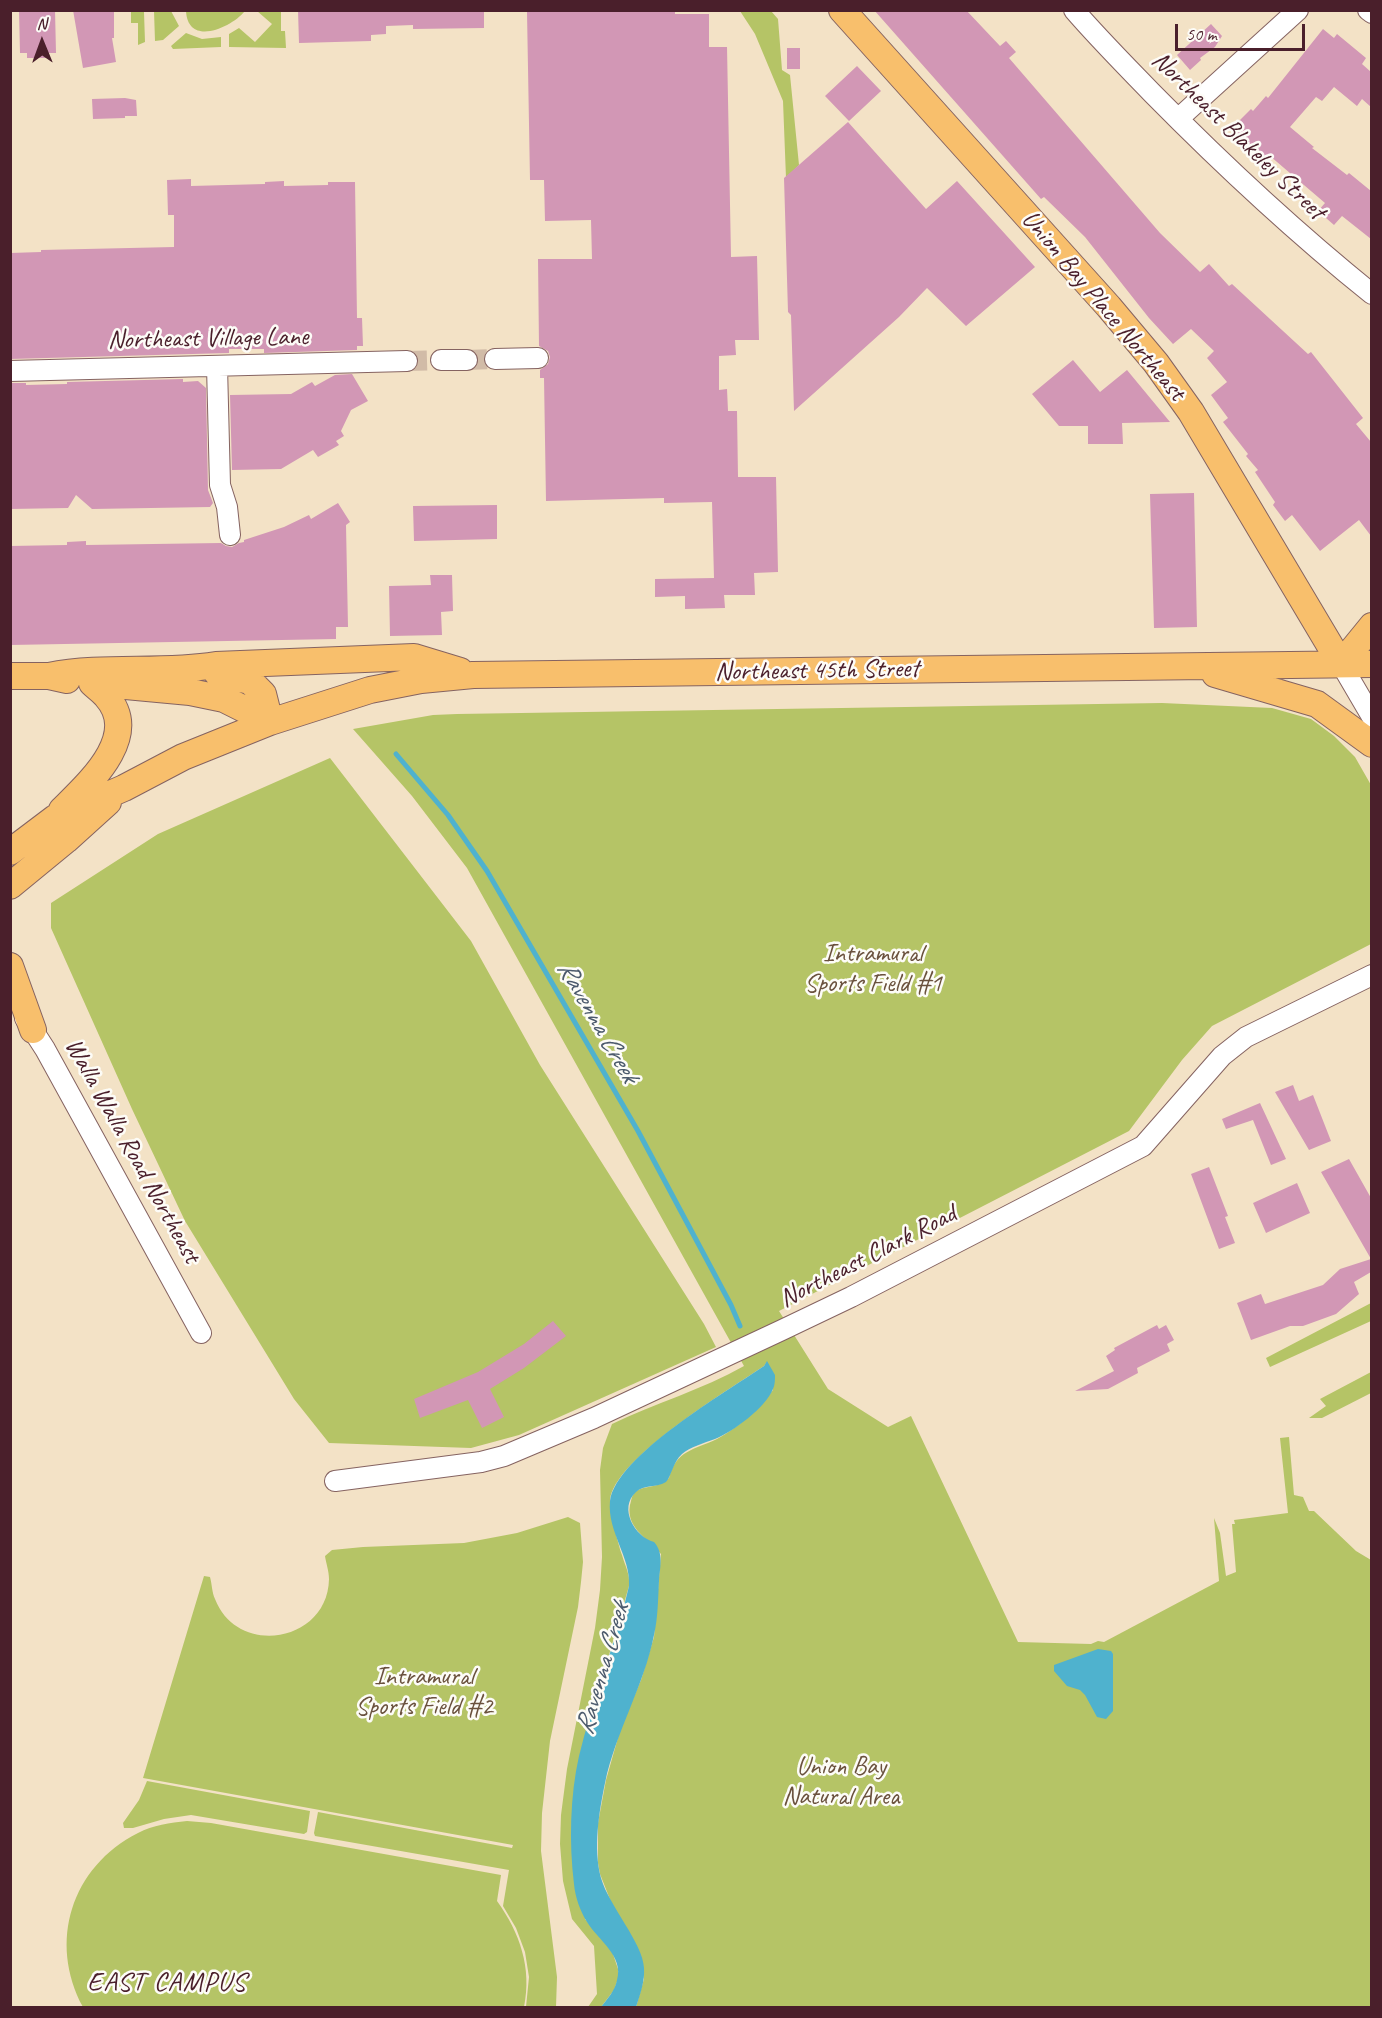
<!DOCTYPE html>
<style>
body{margin:0}
#map{position:relative;width:1382px;height:2018px;overflow:hidden;background:#f3e2c6;font-family:Caveat,sans-serif}
canvas{display:block}
.frame{position:absolute;inset:0;border:12px solid #4a1f2b;pointer-events:none}
.north{position:absolute;left:12px;top:12px;width:60px;height:60px;-webkit-text-stroke:4px #fdfcf7;paint-order:stroke;rotate:359deg;font-size:16px;font-weight:700;line-height:24px;text-align:center;color:#4a1f2b}
.north::after{content:'';display:block;margin:auto;width:21px;height:27px;background:#4a1f2b;clip-path:polygon(50% 0,100% 100%,50% 72%,0 100%)}
.scale{position:absolute;left:1175px;top:24px;width:130px;height:27px;box-sizing:border-box;border:3px solid #4a1f2b;border-top:0;padding-left:8px;font-size:18px;line-height:21px;white-space:nowrap;color:#4a1f2b;-webkit-text-stroke:4px #fdfcf7;paint-order:stroke}
</style>
<div id="map">
<canvas width="1382" height="2018"></canvas>
<div class="frame"></div>
<div class="north">N</div>
<div class="scale">50 m</div>
</div>
<script>
const ctx = document.querySelector('canvas').getContext('2d');
ctx.lineJoin = 'round';
function fill(path, color) {
  ctx.fillStyle = color;
  ctx.fill(path, 'evenodd');
}
function stroke(path, color, width, dash) {
  ctx.strokeStyle = color;
  ctx.lineWidth = width;
  ctx.lineCap = dash ? 'butt' : 'round';
  ctx.setLineDash(dash || []);
  ctx.stroke(path);
}
function label(font, color, halo, rows, align = 'center') {
  ctx.font = font + ' Caveat,sans-serif';
  ctx.lineWidth = 5;
  ctx.setLineDash([]);
  ctx.textBaseline = 'middle';
  ctx.strokeStyle = halo;
  ctx.fillStyle = color;
  for (const [text, x, y, turn = 0] of rows) {
    ctx.save();
    ctx.translate(x, y);
    ctx.rotate((+turn || 0) * Math.PI / 180);
    ctx.textAlign = isNaN(turn) ? turn : align;
    if (halo) ctx.strokeText(text, 0, 0);
    ctx.fillText(text, 0, 0);
    ctx.restore();
  }
}
fill(new Path2D(`
 M131,11L144,12L145,42L138,45V23H131Z
 M154,11H171L179,26L163,40L155,41Z
 M186,11V10L245,11C231,28 188,47 186,11Z
 M257,11H281V31H285L286,48L229,47V34L239,28L255,42L272,24Z
 M740,11H771L778,19L782,70L790,75L799,165L786,178L783,101L755,34Z
 M186,33L202,39L221,37V47L173,49L171,46Z
 M1162,703L1272,708L1311,719L1334,736L1355,757L1371,785V944L1212,1026L1182,1060L1129,1131L779,1311L828,1389L888,1427L911,1416L1018,1642L1091,1644L1098,1641L1104,1642L1219,1581L1214,1518L1220,1533L1226,1576L1236,1572L1232,1524H1235L1234,1520L1288,1513L1280,1438L1289,1437L1294,1495L1303,1497L1309,1511H1314L1356,1551L1371,1560V2007H636L644,1979L635,1943L613,1907L600,1874L598,1863V1823L606,1780L621,1727L641,1680L654,1637L661,1554C647,1538 623,1526 631,1501C632,1496 634,1492 638,1490C644,1487 650,1487 657,1485C661,1484 665,1481 669,1478C676,1450 694,1450 717,1439C739,1427 758,1410 773,1390L767,1362L764,1366C730,1389 612,1460 610,1501C610,1511 618,1544 622,1555C625,1566 630,1573 629,1586L579,1758L585,1919L612,1951L618,1969V1979L614,1990L601,2007H588L597,1994L594,1946L572,1919L563,1881L560,1844L561,1815L567,1769L595,1628L600,1590L602,1557L600,1470L603,1448L612,1424C655,1403 702,1390 744,1366L467,868L412,796L353,729L433,715L457,714Z
 M330,758L471,941L540,1065L704,1324L716,1347L519,1435L471,1448L329,1443L294,1399L185,1221L132,1109L51,928V903L158,834Z
 M1371,1303V1321L1270,1367L1266,1358Z
 M1371,1372V1393L1322,1418H1309L1326,1406L1320,1399Z
 M568,1517L580,1523L583,1562L581,1582L578,1607L550,1741L542,1813L541,1851L557,1977L556,2007H526L529,1977L525,1952L516,1928L503,1906L509,1870L315,1836L314,1833L318,1812L512,1848L513,1845L143,1778L204,1576L210,1577C212,1584 212,1593 215,1599C238,1658 328,1642 329,1579C329,1571 326,1563 325,1556L332,1550L363,1547L464,1543L517,1533Z
 M147,1781L310,1811L307,1832L304,1834L191,1815L164,1819L133,1828H124L123,1823L139,1800Z
 M187,1821L211,1823L501,1875L497,1901C520,1933 532,1968 524,2007H83C48,1942 71,1867 138,1833C153,1825 170,1823 187,1821Z`), '#b5c466');
fill(new Path2D(`
 M767,1361L775,1375C775,1379 775,1385 773,1389C766,1407 733,1432 715,1439C704,1443 690,1447 682,1454C673,1462 671,1477 666,1482C657,1488 644,1484 636,1492C618,1508 635,1537 654,1542C664,1553 660,1567 659,1581C658,1599 658,1618 654,1635C644,1686 616,1731 605,1783C599,1812 593,1848 601,1878C609,1906 643,1943 644,1968C645,1981 640,1995 636,2007H601C607,1999 615,1991 617,1980C624,1956 598,1940 587,1922C580,1911 575,1896 574,1884C569,1843 570,1796 579,1756C593,1698 616,1643 629,1586C631,1557 607,1532 610,1501C616,1456 726,1392 764,1366Z
 M1098,1649L1111,1651L1113,1654V1711L1106,1719L1097,1717L1085,1695L1080,1690L1067,1686L1054,1671V1665Z`), '#4fb2ce');
stroke(new Path2D(`
 M396,754L448,815L487,871L638,1131L731,1305L740,1326`), '#4fb2ce', 5);
fill(new Path2D(`
 M19,10H55L56,53H49V58H27V53H20Z
 M73,10H114V38H112L116,62L83,68Z
 M298,10H484V28L413,29V25L386,26V34L371,35V41L299,43Z
 M538,10H675V14H709V47H727L731,257L757,256L759,340H735L736,355L719,356V390L727,389L728,411H737L738,477H776L778,572L754,573L755,595H724L725,608L685,609V596L655,597V579L714,578L712,502L664,503V498L546,501L544,378H540V370L548,364L550,357L548,351L539,346L538,259H592L591,220L545,221L544,180H530L527,12Z
 M874,10H966L1000,46L1006,41L1016,52L1009,58L1160,233L1200,272L1209,264L1229,286L1232,284L1308,354L1311,352L1363,418L1356,424L1371,442V536L1359,520L1320,551L1292,515L1285,521L1273,505L1275,502L1255,472L1258,470L1246,456L1248,454L1223,422L1228,418L1211,395L1227,382L1207,358L1214,351L1191,329L1173,344L1149,318L1085,237L1044,197L1041,199Z
 M1211,24L1222,36L1215,47L1200,58L1201,60L1190,70L1177,55Z
 M1323,29L1334,38L1337,34L1366,58L1362,64L1371,72V107L1362,99L1357,106L1334,87L1322,101L1316,97L1290,127L1314,147L1312,148L1347,175L1349,173L1371,191V239L1342,216L1334,225L1318,211L1325,203L1270,156L1264,161L1231,129L1251,109L1253,111L1266,96L1268,98Z
 M787,48H800V69H787Z
 M857,66L881,91L849,121L825,96Z
 M125,98L136,100L137,116H125V118L93,119L92,99Z
 M848,122L926,209L957,181L1035,267L966,326L927,288L899,317L794,411L791,315L788,312L784,178Z
 M191,179V186L265,184V182L284,181V186L328,185V182H355L357,318H362L363,346H357V350L264,353V349H229V353L10,359V253L41,252V250L174,247V215H168L167,180Z
 M1073,360L1100,392L1127,370L1170,422L1122,423L1123,444H1088V426H1059L1032,394Z
 M352,374L368,401L351,410L341,431L344,436L336,441L339,445L318,457L313,450L281,469L232,470L230,395L291,394L312,382L315,386L335,375Z
 M183,379V382L198,381L206,388L208,490L213,503L210,507L92,509L76,495L68,508L10,509V383H26V385L67,384V382Z
 M1194,493L1197,627L1154,628L1150,494Z
 M338,503L350,522L346,525L348,627H336V639L10,645V546L67,545V542L86,541V545L221,543L226,546L232,547L239,543L244,542V540L284,527L309,515L311,519Z
 M497,505V539L414,541L413,506Z
 M430,575H452L453,611L441,612L442,635L390,636L389,586L431,585Z
 M1293,1085L1299,1101L1313,1095L1331,1141L1309,1150L1275,1092Z
 M1260,1103L1286,1159L1271,1165L1253,1120L1226,1129L1222,1119Z
 M1349,1159L1371,1198V1272L1354,1282L1359,1294L1336,1314L1303,1326H1290L1251,1340L1237,1303L1261,1294L1265,1304L1323,1285L1340,1269L1371,1259L1321,1172Z
 M1209,1167L1228,1216L1225,1217L1235,1243L1219,1249L1191,1174Z
 M1297,1183L1310,1213L1266,1233L1253,1203Z
 M553,1321L566,1336L524,1368L490,1389L504,1417L482,1428L468,1400L420,1418L414,1399L478,1372L524,1344Z
 M1157,1325L1159,1329L1166,1325L1174,1340L1167,1344L1170,1351L1137,1368L1138,1373L1108,1389L1075,1391L1114,1371L1106,1356L1115,1350L1114,1348Z`), '#d297b5');
stroke(new Path2D(`
 M467,360L495,359
 M407,361L441,360`), '#d1bba7', 20, [20, 10]);
const minor = new Path2D(`
 M1074,10C1099,39 1126,66 1153,94C1222,164 1295,232 1372,294
 M1368,10L1372,13
 M1178,119L1298,10
 M495,359L538,358
 M441,360H467
 M217,366L220,485L227,507L230,535
 M10,371L407,361
 M1341,664L1372,717
 M25,1018L45,1049L201,1333
 M335,1481L481,1462L504,1456L594,1418L782,1330L851,1297L1143,1146L1222,1056L1246,1037L1372,975`);
const major = new Path2D(`
 M842,10L1109,307L1156,363L1191,412L1341,664
 M1341,664L1372,626
 M217,673L250,681L263,694L270,722
 M1215,674L1317,704L1372,744
 M10,676H49L67,680
 M49,676C104,665 161,674 216,665L414,657L460,671
 M115,685L190,692L224,699L270,722
 M62,810C89,783 142,736 106,696C102,691 96,687 92,683
 M10,852L55,818L124,788L183,757L270,722L370,690L421,680L473,675L1372,664
 M10,886L66,840L108,802
 M10,966L33,1030`);
stroke(minor, '#856361', 22);
stroke(major, '#856361', 28);
stroke(minor, '#fff', 20);
stroke(major, '#f8bf6c', 26);
label('26px', '#4a1f2b', '#fdfcf7', [
 ["Northeast Blakeley Street",1238,136,44],
 ["Union Bay Place Northeast",1103,306,50],
 ["Northeast Village Lane",208,339,-1],
 ["Northeast 45th Street",817,671,-1],
 ["Walla Walla Road Northeast",132,1151,61],
 ["Northeast Clark Road",868,1257,-27]
]);
label('26px', '#6a513d', '#fdfcf7', [
 ["Intramural",873,954],
 ["Sports Field #1",873,984],
 ["Intramural",424,1677],
 ["Sports Field #2",424,1707],
 ["Union Bay",841,1767],
 ["Natural Area",841,1797]
]);
label('italic 27px', '#4c5a6c', '#fdfcf7', [
 ["Ravenna Creek",597,1022,60],
 ["Ravenna Creek",603,1669,-74]
]);
ctx.letterSpacing = '1.5px';
label('27px', '#4a1f2b', '#fdfcf7', [
 ["EAST CAMPUS",167,1983]
]);
ctx.letterSpacing = '0px';
</script>
